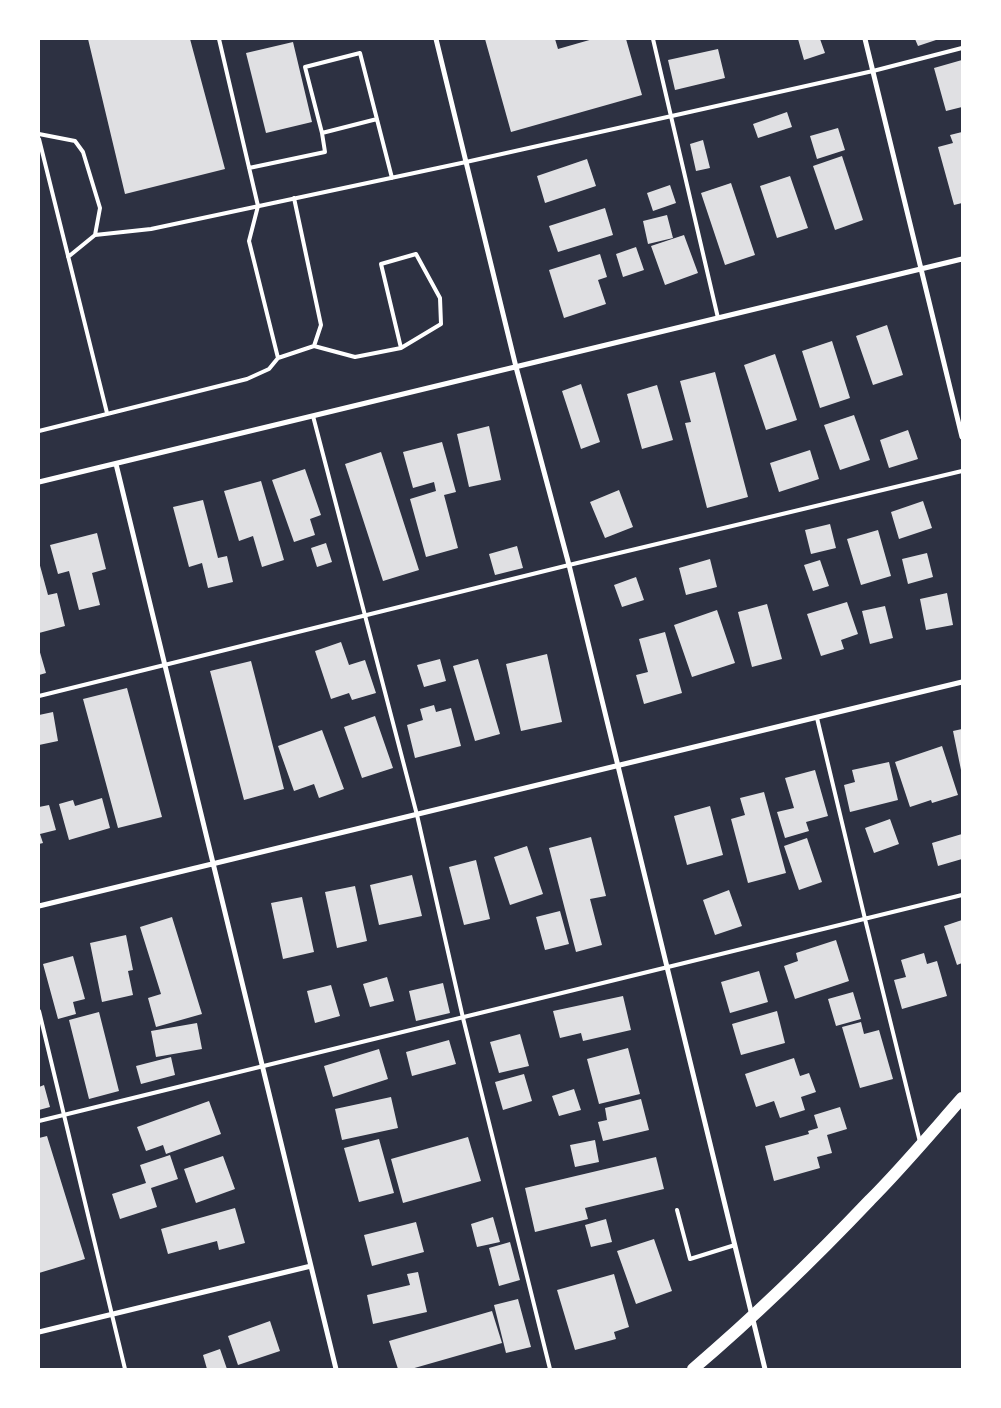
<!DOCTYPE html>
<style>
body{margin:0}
#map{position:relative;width:1001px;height:1408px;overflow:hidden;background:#2d3142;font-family:Mulish,sans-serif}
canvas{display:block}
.frame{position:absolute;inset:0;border:40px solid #fff;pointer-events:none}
</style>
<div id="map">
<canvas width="1001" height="1408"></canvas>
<div class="frame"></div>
</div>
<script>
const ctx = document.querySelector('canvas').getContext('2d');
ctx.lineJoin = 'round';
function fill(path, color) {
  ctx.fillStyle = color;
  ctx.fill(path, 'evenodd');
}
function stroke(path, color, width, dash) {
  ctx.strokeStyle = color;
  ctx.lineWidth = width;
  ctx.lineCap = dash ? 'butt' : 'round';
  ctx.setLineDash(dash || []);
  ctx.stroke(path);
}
fill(new Path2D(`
 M88,39H190L225,169L125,194Z
 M485,39H555L558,49L593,39H626L642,95L511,132Z
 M798,39H820L825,53L804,60Z
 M915,39H939L918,46Z
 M293,42L312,122L266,133L246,53Z
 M718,49L725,78L675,90L668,60Z
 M962,60V107L946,111L934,68Z
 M787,112L792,127L758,138L753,124Z
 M838,128L845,150L817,159L810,136Z
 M962,132V203L954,205L938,147L953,143L950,135Z
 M703,140L710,168L696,171L690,144Z
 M842,156L863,220L835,230L813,166Z
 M587,159L596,186L545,203L537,176Z
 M790,176L808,228L777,238L760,186Z
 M731,183L755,255L725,265L701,193Z
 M670,185L676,203L653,211L647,193Z
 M605,208L613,235L558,252L549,226Z
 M667,215L673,238L648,244L643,221Z
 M684,235L698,273L665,285L651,246Z
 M636,247L644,270L623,277L616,254Z
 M600,254L607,277L598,280L606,304L564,318L549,270Z
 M887,325L903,375L873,385L856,336Z
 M832,341L850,398L820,408L802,351Z
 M775,354L797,420L766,430L744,365Z
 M715,372L748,497L707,508L685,423L691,422L680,381Z
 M581,384L600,442L581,449L562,391Z
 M657,385L673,440L642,449L627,394Z
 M854,415L870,460L840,470L824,425Z
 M489,426L501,480L469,487L457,434Z
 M908,430L918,459L889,468L880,440Z
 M442,442L456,492L444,495L458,548L426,557L410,499L436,491L434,482L413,488L403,452Z
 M810,450L819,479L779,492L770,463Z
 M381,452L419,570L383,581L345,464Z
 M305,469L321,515L310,519L315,535L294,542L272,480Z
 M261,481L284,560L262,567L253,536L239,541L224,491Z
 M619,490L633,527L605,538L590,502Z
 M203,500L218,558L227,556L233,582L208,588L202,563L189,567L173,507Z
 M923,501L932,528L899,539L891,512Z
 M830,524L836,548L811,554L805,530Z
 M878,530L891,576L861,585L847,539Z
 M97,533L106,569L92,573L100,605L79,610L69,571L58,574L50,545Z
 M326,543L332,562L317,567L311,548Z
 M517,546L523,568L495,575L489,554Z
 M927,553L933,577L908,584L902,559Z
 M710,559L717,587L686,595L679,568Z
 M820,560L829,586L813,591L804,565Z
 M39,562L48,595L57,593L65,626L39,633Z
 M636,577L644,600L622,607L614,585Z
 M947,593L953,625L926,630L920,599Z
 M847,602L858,634L841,640L844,649L821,656L807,614Z
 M767,604L782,659L752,667L738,612Z
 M885,606L893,638L870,644L862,611Z
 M717,610L735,663L692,677L674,625Z
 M665,632L682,693L644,704L636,675L648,672L639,639Z
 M341,642L349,665L365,660L376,693L352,700L349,693L331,699L315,651Z
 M39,649L46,673L39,675Z
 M547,654L562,722L521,731L506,664Z
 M440,659L446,681L424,687L417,665Z
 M478,659L500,734L475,741L453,666Z
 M251,661L284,789L244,800L210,671Z
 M127,688L162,817L118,828L83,699Z
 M434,705L436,712L451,708L461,746L415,758L407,725L423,720L420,709Z
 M53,712L58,741L39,745V715Z
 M375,716L393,768L362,778L344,727Z
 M962,729V770H961L953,731Z
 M322,730L344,789L319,798L314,784L294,791L278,746Z
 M942,746L958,795L932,803L931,800L910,807L895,762Z
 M889,762L898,800L850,812L844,785L855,782L852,770Z
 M815,770L828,816L806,822L809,831L785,838L777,812L794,808L785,778Z
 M764,792L786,873L748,883L731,819L745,815L740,798Z
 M102,798L110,828L69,840L59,804L73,800L75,806Z
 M49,805L56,830L40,834L43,843L39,844V807Z
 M710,806L723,855L687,865L674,816Z
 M890,819L899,844L874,853L865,828Z
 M962,834V859L938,866L932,843Z
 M591,837L606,896L590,899L602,945L576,952L549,848Z
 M807,838L822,882L799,890L784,846Z
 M527,846L543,894L510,905L494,857Z
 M476,860L490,919L464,925L449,867Z
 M412,875L422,916L379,925L370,885Z
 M355,886L367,941L337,948L325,892Z
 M729,890L742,926L715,935L703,900Z
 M302,897L314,952L283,959L271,903Z
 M560,911L569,944L545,950L536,917Z
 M172,917L202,1014L156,1027L148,998L161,994L140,927Z
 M962,920V963L957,965L944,926Z
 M126,935L133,970L128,971L133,995L102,1002L90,943Z
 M836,940L849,981L795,999L784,966L798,961L796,953Z
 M924,953L927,964L937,961L947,996L902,1009L894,980L906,977L901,960Z
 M73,956L85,999L73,1002L76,1014L58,1019L43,964Z
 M759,971L768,1002L730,1013L721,982Z
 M387,977L394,1001L370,1007L363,984Z
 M443,983L450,1013L416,1021L409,991Z
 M331,985L340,1016L315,1023L307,991Z
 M853,992L861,1019L836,1026L828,999Z
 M623,996L631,1030L583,1041L581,1033L560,1038L553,1011Z
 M777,1011L785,1043L741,1055L732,1024Z
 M99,1012L119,1091L89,1099L69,1020Z
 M861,1022L864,1034L879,1030L893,1079L860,1088L842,1027Z
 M197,1023L202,1049L156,1057L151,1031Z
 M520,1034L529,1066L499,1073L490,1042Z
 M449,1040L456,1064L412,1076L406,1052Z
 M628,1048L640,1094L599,1104L587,1059Z
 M379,1049L388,1079L333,1097L324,1066Z
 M171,1057L175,1075L141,1084L136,1066Z
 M794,1058L800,1076L809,1073L816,1092L801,1097L805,1110L780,1118L774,1101L756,1107L745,1074Z
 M524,1074L532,1101L503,1110L495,1082Z
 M44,1085L50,1107L39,1110V1087Z
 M574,1089L581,1110L559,1116L552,1096Z
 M391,1097L398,1128L342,1140L335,1109Z
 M641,1099L649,1130L603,1141L598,1122L607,1120L605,1108Z
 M209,1101L221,1134L166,1154L163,1145L146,1151L137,1127Z
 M840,1107L847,1129L827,1135L832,1153L817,1157L820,1168L774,1181L765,1146L809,1134L808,1131L818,1128L814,1115Z
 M47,1136L85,1259L39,1273V1138Z
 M468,1137L481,1181L403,1203L391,1159Z
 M379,1139L394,1193L359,1202L344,1148Z
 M595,1140L599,1162L575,1167L570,1145Z
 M170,1155L178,1179L151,1188L157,1207L120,1219L112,1194L146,1183L140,1165Z
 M223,1156L235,1189L196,1203L184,1169Z
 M656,1157L664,1189L585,1208L588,1219L535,1232L525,1188Z
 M235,1208L245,1243L219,1250L217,1241L168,1254L161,1229Z
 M493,1217L500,1242L477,1247L471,1224Z
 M606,1219L612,1242L591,1247L585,1225Z
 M416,1222L424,1252L372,1266L364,1235Z
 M654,1239L672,1291L636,1304L617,1251Z
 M510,1242L520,1280L499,1286L489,1248Z
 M418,1272L427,1312L373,1324L367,1295L410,1285L407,1274Z
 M614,1274L629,1327L614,1332L616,1339L575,1350L557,1290Z
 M518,1299L531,1347L506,1353L494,1305Z
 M492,1311L502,1343L411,1369H398L389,1341Z
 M270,1321L280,1351L238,1365L228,1336Z
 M220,1349L227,1369H207L203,1355Z`), '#e0e0e3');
stroke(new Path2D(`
 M653,39L718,318
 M377,119L322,133L305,67L360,53L392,178
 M39,134L75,141L83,152L100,208L95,235L68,257
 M39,139L107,413
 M249,168L325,152L322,133
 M95,235L151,229L466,162L873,71L962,48
 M314,346L355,357L401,348L381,264L416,254L440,298L441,324L401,348
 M278,358L314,346L321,325L294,198
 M313,416L417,815L463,1018L550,1369
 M39,431L247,379L269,369L278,358L249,241L258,206L219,39
 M39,696L569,565L962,471
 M817,718L865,919L920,1142
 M39,1011L125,1369
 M39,1121L962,895
 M677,1210L690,1259L735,1245`), '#fff', 4);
stroke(new Path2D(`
 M436,39L516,367L569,565L765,1369
 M865,39L962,437
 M116,464L336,1369
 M39,482L962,259
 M39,906L962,682
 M39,1332L311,1266`), '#fff', 5);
stroke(new Path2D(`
 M693,1369C755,1316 814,1259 870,1200C902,1168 932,1132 962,1098`), '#fff', 12);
</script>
